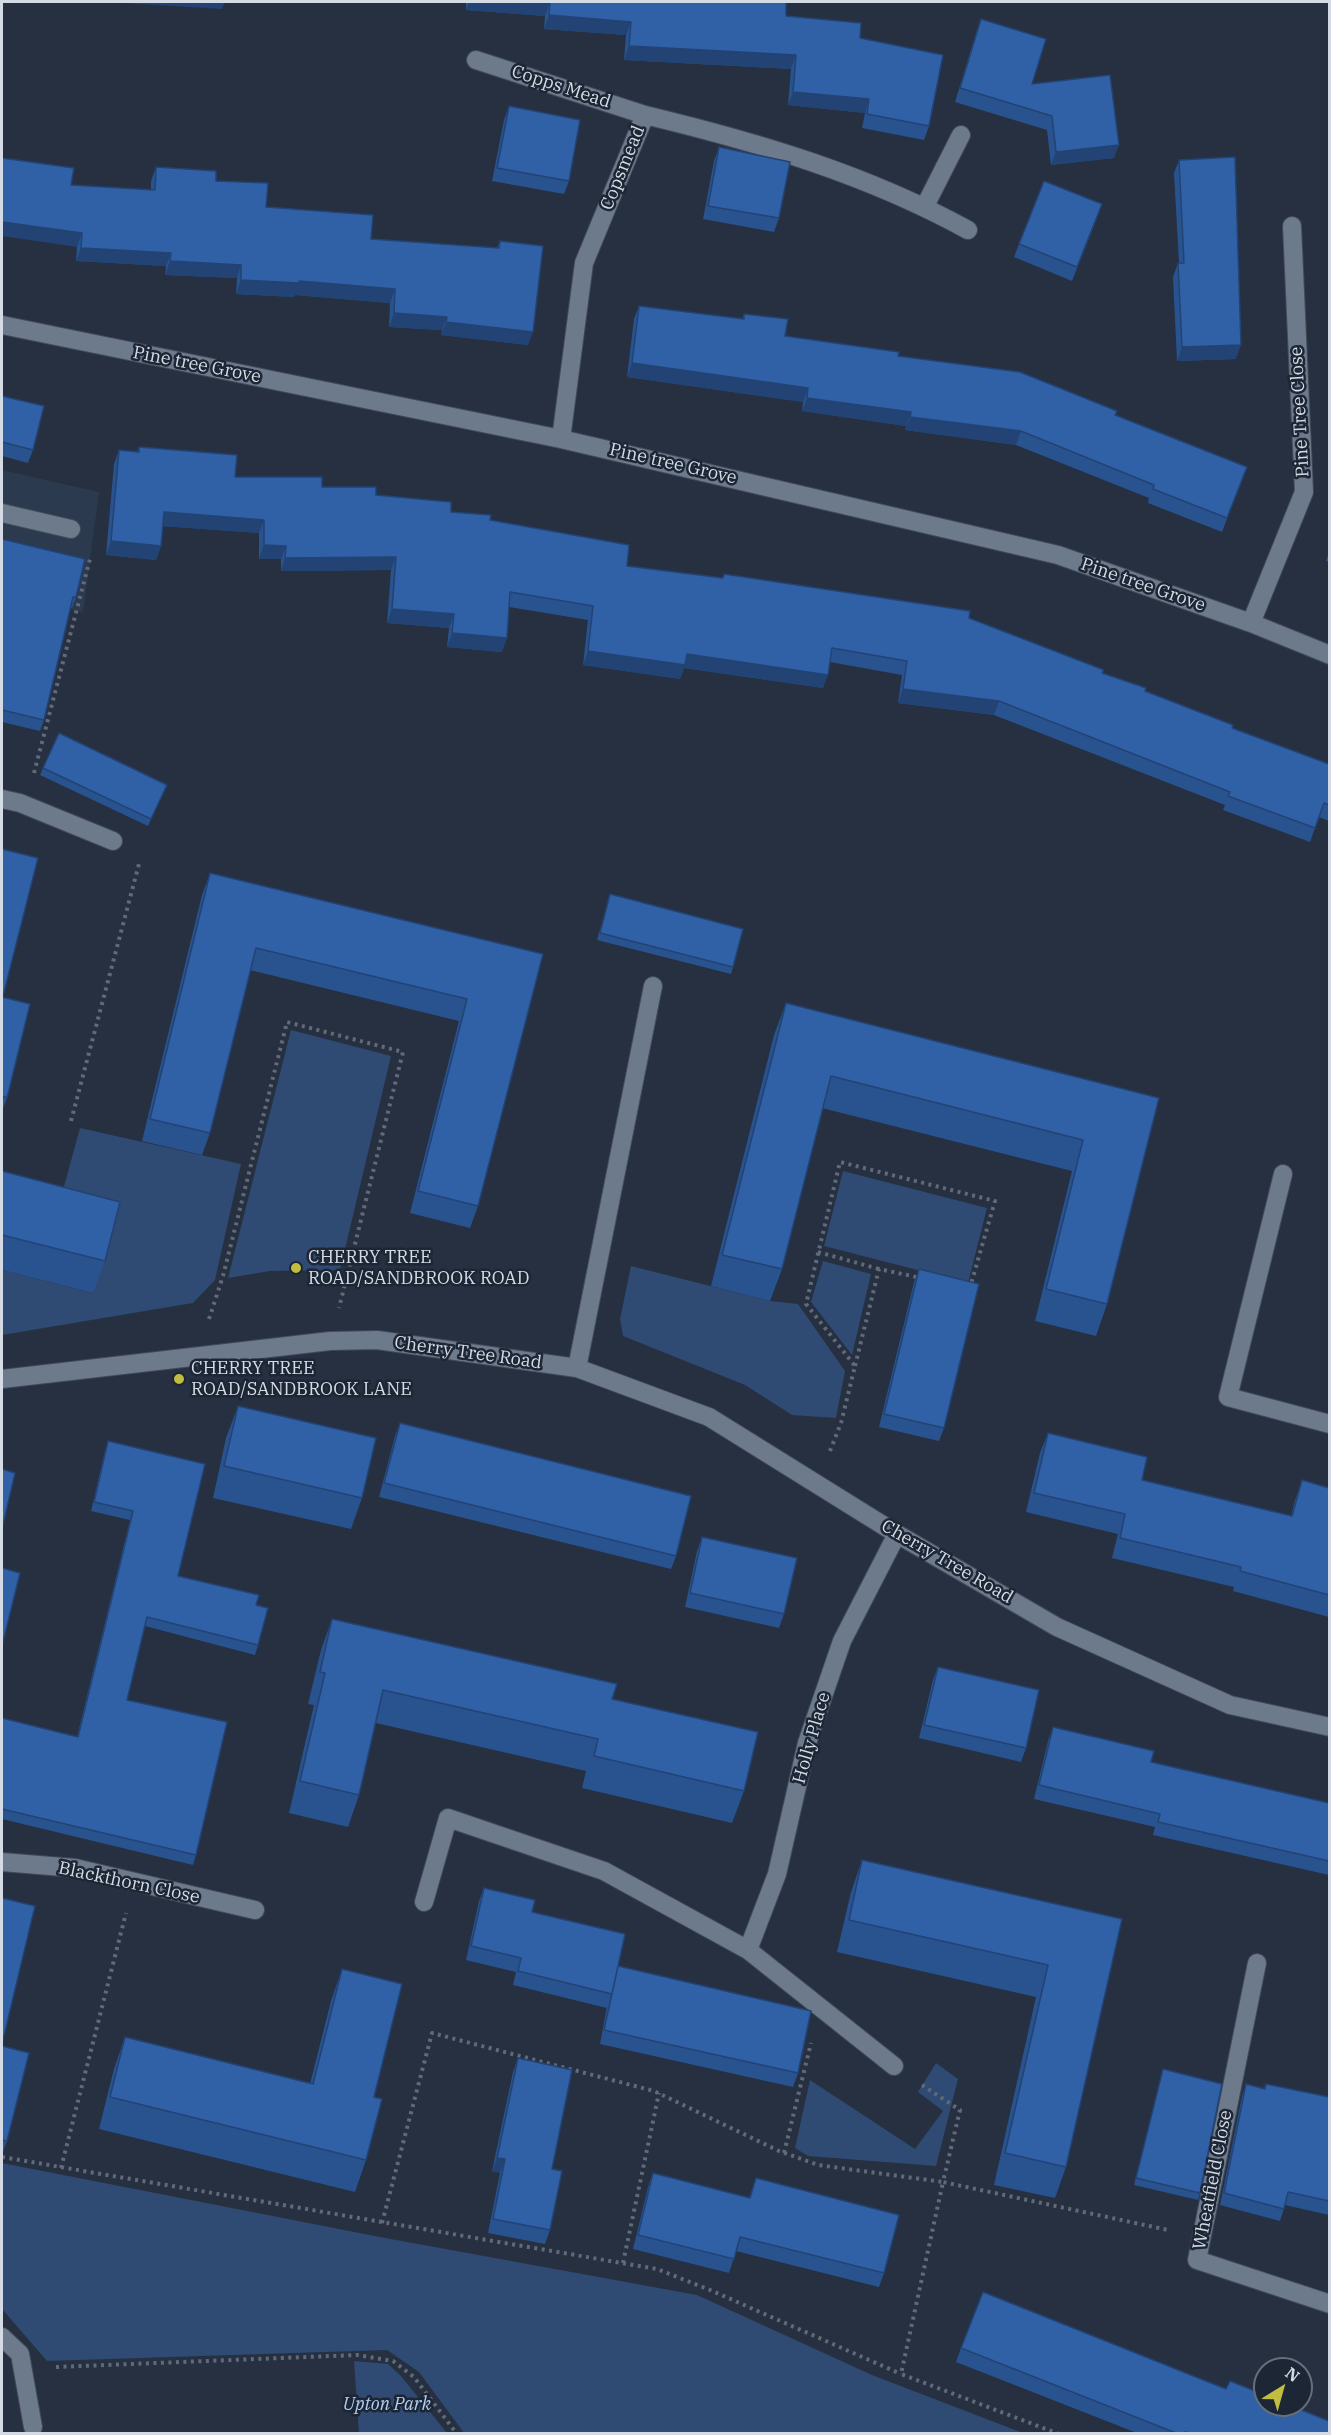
<!DOCTYPE html>
<style>
body{margin:0}
#map{position:relative;width:1331px;height:2435px;overflow:hidden;background:#263040;font-family:"IBM Plex Serif",serif}
canvas{display:block}
.frame{position:absolute;inset:0;border:3px solid #d4dbe5;pointer-events:none}
.north{position:absolute;left:1253px;top:2357px;width:60px;height:60px;box-sizing:border-box;background:#1c2635;border:2px solid #666e7b;border-radius:50%;rotate:37deg;font-size:16px;font-weight:700;line-height:24px;text-align:center;color:#d4dbe5}
.north::after{content:'';display:block;margin:auto;width:21px;height:27px;background:#c1bd40;clip-path:polygon(50% 0,100% 100%,50% 72%,0 100%)}
</style>
<div id="map">
<canvas width="1331" height="2435"></canvas>
<div class="frame"></div>
<div class="north">N</div>
</div>
<script>
const ctx = document.querySelector('canvas').getContext('2d');
ctx.lineJoin = 'round';
function fill(path, color) {
  ctx.fillStyle = color;
  ctx.fill(path, 'evenodd');
}
function stroke(path, color, width, dash) {
  ctx.strokeStyle = color;
  ctx.lineWidth = width;
  ctx.lineCap = dash ? 'butt' : 'round';
  ctx.setLineDash(dash || []);
  ctx.stroke(path);
}
function label(font, color, halo, rows, align = 'center') {
  ctx.font = font + ' "IBM Plex Serif",serif';
  ctx.lineWidth = 5;
  ctx.setLineDash([]);
  ctx.textBaseline = 'middle';
  ctx.strokeStyle = halo;
  ctx.fillStyle = color;
  for (const [text, x, y, turn = 0] of rows) {
    ctx.save();
    ctx.translate(x, y);
    ctx.rotate((+turn || 0) * Math.PI / 180);
    ctx.textAlign = isNaN(turn) ? turn : align;
    if (halo) ctx.strokeText(text, 0, 0);
    ctx.fillText(text, 0, 0);
    ctx.restore();
  }
}
fill(new Path2D(`
 M2,470L99,492L83,612L2,594Z`), '#2c3a4f');
fill(new Path2D(`
 M291,1030L391,1056L340,1270L270,1271L228,1278Z
 M80,1128L241,1164L215,1280L193,1303L2,1335V1270L93,1293L55,1219Z
 M843,1171L987,1208L968,1283L824,1246Z
 M823,1261L871,1274L852,1355L811,1302Z
 M631,1266L770,1301L798,1304L845,1371L836,1418L792,1415L745,1385L623,1336L620,1319Z
 M936,2063L958,2079L936,2166L808,2156L795,2148L810,2080L915,2149L943,2111L918,2092Z
 M2,2163L380,2237L697,2295L872,2375L1023,2433H464L419,2372L387,2350L47,2361L2,2309Z
 M354,2361L388,2364L401,2376L447,2433H359Z`), '#2f4a73');
const minor = new Path2D(`
 M476,60L645,115
 M925,206L961,135
 M2,325L561,439L1058,555L1251,623L1330,655
 M561,439L584,263L645,115C757,142 866,174 968,230
 M2,513L71,529
 M1251,623L1304,492L1292,226
 M2,799L20,803L113,841
 M1283,1174L1228,1397L1330,1424
 M577,1368L653,986
 M2,1379L330,1341L377,1340L577,1368L709,1417L897,1534L1057,1627L1230,1705L1330,1727
 M2,1862L75,1868L255,1910
 M424,1902L448,1818L604,1871L748,1950L894,2066
 M748,1950L777,1874L807,1743L842,1641L897,1534
 M1257,1963L1197,2260L1330,2304
 M2,2337L20,2354L33,2427`);
stroke(minor, '#414b58', 20);
stroke(new Path2D(`
 M34,773L90,559
 M71,1121L139,864
 M818,1252L879,1269
 M209,1319L223,1276L287,1022L403,1052L339,1308
 M855,1366L879,1269L921,1278
 M830,1451L841,1423L855,1366L806,1304L840,1162L995,1201L971,1284
 M922,2085L960,2110L943,2182L1168,2230
 M784,2153L811,2043
 M2,2157L657,2269L710,2290L901,2374
 M61,2168L126,1913
 M382,2223L432,2033L654,2091L779,2151L818,2165L943,2182L901,2374L1059,2434
 M623,2263L659,2093
 M56,2367L357,2355L393,2361L414,2377L457,2434`), '#616a78', 4, [3, 4.5]);
stroke(minor, '#6d7a8c', 18);
fill(new Path2D(`
 M466,2H786V16L860,38L929,126L924,140L862,128L865,113L788,105L791,69L624,60L626,35L544,29L545,16L466,10Z
 M981,19L1032,84L1114,158L1051,165L1047,130L955,102L976,33Z
 M509,106L569,181L564,194L492,181L504,120Z
 M719,147L779,218L774,232L703,219L714,161Z
 M1179,160L1236,359L1177,361L1173,277L1178,263H1179L1174,173Z
 M156,167L216,181L266,207L371,239L497,248L500,241L528,345L441,335L442,330L389,327L390,303L295,295L294,297L236,294L237,278L165,275L166,266L76,261L77,247L71,185L151,190V181Z
 M1097,218L1072,281L1014,257L1019,244Z
 M639,306L742,319L744,314L785,336L898,356L1115,416L1247,467L1222,532L1148,503L1149,498L1016,445L905,430L906,426L802,411L803,402L627,377L634,319Z
 M2,396L33,450L28,463L2,456Z
 M139,447L235,477L322,487L376,495L490,520L627,566L722,578L724,574L969,618L1102,673L1232,728L1329,764V821L1319,817L1310,842L1223,810L1225,805L994,715L898,703L902,675L830,662L823,688L684,668L680,679L583,665L588,620L509,607L502,652L447,647L449,628L387,623L391,570L281,571V559H259V533L163,526L161,546L156,560L106,555L114,464L119,450L137,452Z
 M2,539L76,597L72,608H71L44,720L40,731L2,722Z
 M1329,552V562L1326,561Z
 M43,768L167,785L148,826L40,775Z
 M2,849L38,858L3,997L7,1098L2,1111Z
 M210,873L543,954L478,1206L470,1228L410,1213L459,1021L250,970L210,1133L202,1155L142,1141L202,895Z
 M610,894L733,967L731,974L597,940Z
 M786,1003L1159,1098L1107,1304L1096,1336L1035,1321L1072,1171L822,1108L782,1269L770,1301L711,1286L774,1035Z
 M2,1171L105,1261L93,1293L2,1270Z
 M919,1269L944,1428L939,1441L879,1427L914,1282Z
 M238,1406L362,1498L351,1529L213,1498L226,1438Z
 M400,1423L676,1556L671,1569L379,1497L395,1436Z
 M1048,1433L1142,1480L1291,1516L1295,1500L1302,1480L1329,1488V1617L1233,1591L1234,1587L1112,1558L1118,1534L1026,1512L1040,1453Z
 M108,1441L178,1576L256,1605L258,1645L255,1655L145,1626L127,1700L196,1855L193,1865L2,1819V1718L77,1737L130,1520L91,1511L105,1451Z
 M702,1537L784,1614L779,1628L685,1607L697,1551Z
 M332,1619L612,1699L744,1791L732,1823L582,1788L586,1771L376,1723L359,1795L348,1827L289,1813L314,1705L308,1704L321,1650Z
 M938,1667L1026,1748L1021,1762L919,1738L933,1680Z
 M1053,1727L1151,1762L1329,1803V1875L1153,1835L1155,1827L1034,1799L1048,1741Z
 M862,1860L1122,1919L1066,2167L1055,2198L994,2185L1036,1997L837,1952L851,1892Z
 M484,1888L532,1912L618,1967L798,2073L793,2087L600,2044L607,2006V2008L513,1985L516,1972L466,1960L479,1901Z
 M342,1969L366,2160L355,2192L99,2129L114,2069L125,2037L310,2084L331,2001Z
 M2,2046L7,2141L2,2155Z
 M518,2058L550,2230L545,2244L488,2233L500,2173L492,2171L513,2072Z
 M1163,2069L1200,2193L1198,2200L1134,2185L1161,2076Z
 M1246,2084L1264,2088L1266,2084L1329,2097V2215L1285,2205L1280,2221L1220,2205L1242,2096Z
 M653,2173L749,2198L756,2178L884,2273L879,2287L736,2251L729,2273L633,2249L648,2187Z
 M961,2348L1226,2389L1329,2433H1137L956,2362Z`), '#29538f');
fill(new Path2D(`
 M107,2H225L222,9Z
 M469,2H550L545,16L466,10Z
 M549,15L631,22L626,35L544,29Z
 M629,46L796,55L791,69L624,60Z
 M793,92L869,99L865,113L788,105Z
 M1119,145L1114,158L1051,165L1056,152Z
 M2,222L82,233L77,247L2,236Z
 M81,248L171,253L166,266L76,261Z
 M170,261L241,265L237,278L165,275Z
 M241,280L299,281L395,289L390,303L295,295L294,297L236,294Z
 M394,313L447,317L442,330L389,327Z
 M446,322L533,332L528,345L441,335Z
 M1241,345L1236,359L1177,361L1182,347Z
 M632,363L808,388L803,402L627,377Z
 M807,398L911,412L906,426L802,411Z
 M910,417L1021,431L1016,445L905,430Z
 M164,512L264,520L259,533L159,526Z
 M111,541L161,546L156,560L106,555Z
 M264,545L286,546L281,559H259Z
 M396,557L391,570L281,571L285,558Z
 M392,609L454,614L449,628L387,623Z
 M452,633L507,638L502,652L447,647Z
 M588,651L687,654L828,675L823,688L684,668L680,679L583,665Z
 M903,689L999,701L994,715L898,703Z
 M497,2158L505,2159L500,2173L492,2171Z`), '#224374');
const building = new Path2D(`
 M543,2H786V16L861,23L860,38L943,55L929,126L867,114L869,99L793,92L796,55L629,46L631,22L549,15L550,2Z
 M981,19L1046,39L1032,84L1110,75L1119,145L1056,152L1052,116L960,88Z
 M509,106L580,120L569,181L497,168Z
 M719,147L790,162L779,218L708,206Z
 M1235,157L1241,345L1182,347L1178,263H1184L1179,160Z
 M2,158L74,168L71,185L155,190L156,167L216,171V181L268,183L266,207L373,215L371,239L499,248L500,241L543,246L533,332L446,322L447,317L394,313L395,289L299,281V283L241,280V265L170,261L171,253L81,248L82,233L2,222Z
 M1044,181L1102,204L1077,267L1019,244Z
 M639,306L744,319V314L788,319L785,336L899,352L898,356L1020,372L1117,411L1115,415L1247,467L1227,518L1153,489L1154,485L1021,431L910,417L911,412L807,398L808,388L632,363Z
 M2,396L44,406L33,450L2,442Z
 M139,447L237,455L235,477H322V487H376V495L451,502V512L491,515L490,520L629,545L627,566L723,578L724,574L970,611L969,618L1104,670L1102,673L1146,688L1145,691L1233,725L1232,728L1329,764V805L1324,803L1315,828L1228,796L1230,792L999,701L903,689L907,661L832,648L828,675L687,654L685,665L588,651L593,606L510,592L507,638L452,633L454,614L392,609L396,557L285,558L286,546L264,545V520L164,512L161,546L111,541L119,450L139,452Z
 M2,539L85,559L76,597H73L44,720L2,710Z
 M59,733L167,785L151,819L43,768Z
 M2,849L38,858L3,996H2Z
 M210,873L543,954L478,1206L418,1191L467,999L256,948L210,1133L150,1119Z
 M610,894L743,929L733,967L600,933Z
 M2,997L30,1004L7,1098L2,1096Z
 M786,1003L1159,1098L1107,1304L1046,1289L1083,1140L831,1076L782,1269L722,1255Z
 M2,1171L120,1202L105,1261L2,1235Z
 M919,1269L979,1284L944,1428L884,1414Z
 M238,1406L376,1438L362,1498L224,1466Z
 M400,1423L691,1496L676,1556L384,1483Z
 M1048,1433L1147,1457L1142,1480L1292,1516L1302,1480L1329,1488V1595L1240,1571L1241,1567L1120,1538L1125,1514L1034,1493Z
 M108,1441L205,1464L178,1576L259,1595L256,1605L268,1608L258,1645L147,1617L127,1700L227,1722L196,1855L2,1809V1718L78,1737L133,1511L94,1502Z
 M2,1469L15,1473L2,1529Z
 M702,1537L797,1558L784,1614L690,1593Z
 M2,1568L20,1573L2,1646Z
 M332,1619L617,1684L612,1699L758,1732L744,1791L594,1756L598,1739L383,1690L359,1795L300,1781L325,1673L320,1672Z
 M938,1667L1039,1690L1026,1748L924,1725Z
 M1053,1727L1154,1751L1151,1762L1329,1803V1861L1158,1822L1160,1814L1039,1785Z
 M862,1860L1122,1919L1066,2167L1005,2153L1048,1965L849,1920Z
 M484,1888L535,1900L532,1912L625,1934L612,1994L518,1971L521,1958L471,1946Z
 M2,1898L35,1906L2,2044Z
 M618,1966L811,2011L798,2073L604,2030Z
 M342,1969L402,1984L374,2097L382,2099L366,2160L110,2097L125,2037L313,2084Z
 M2,2046L29,2053L7,2141L2,2140Z
 M518,2058L572,2070L552,2169L562,2171L550,2230L493,2219L505,2159L497,2158Z
 M1163,2069L1222,2084L1200,2193L1136,2178Z
 M1246,2084L1265,2089L1266,2084L1329,2097V2201L1288,2192L1284,2209L1224,2193Z
 M653,2173L750,2198L756,2178L899,2215L884,2273L740,2237L734,2259L638,2235Z
 M983,2292L1226,2389L1230,2381L1265,2395V2405H1289L1329,2421V2433H1189L1185,2432L1184,2433H1176L961,2348Z`);
fill(building, '#3060a6');
stroke(building, '#224374', 1.5);
for (const [x, y, r, color] of [
 [296,1268,6,"#c1bd40"],
 [179,1379,6,"#c1bd40"]
]) {
  const dot = new Path2D();
  dot.arc(x, y, r, 0, 2 * Math.PI);
  ctx.fillStyle = color;
  ctx.fill(dot);
  stroke(dot, '#1c2635', 2);
}
label('18px', '#d4dbe5', '#1c2635', [
 ["Copps Mead",561,87,18],
 ["Copsmead",623,168,-68],
 ["Pine tree Grove",197,365,11],
 ["Pine Tree Close",1300,412,-93],
 ["Pine tree Grove",673,464,13],
 ["Pine tree Grove",1143,585,19],
 ["Cherry Tree Road",468,1353,8],
 ["Cherry Tree Road",947,1562,30],
 ["Holly Place",812,1738,-74],
 ["Blackthorn Close",129,1883,12],
 ["Wheatfield Close",1213,2180,-79]
]);
label('18px', '#d4dbe5', '#1c2635', [
 ["CHERRY TREE",308,1258],
 ["ROAD/SANDBROOK ROAD",308,1279],
 ["CHERRY TREE",191,1369],
 ["ROAD/SANDBROOK LANE",191,1390]
], 'left');
label('italic 18px', '#b4cef5', '#1c2635', [
 ["Upton Park",387,2405]
]);
</script>
